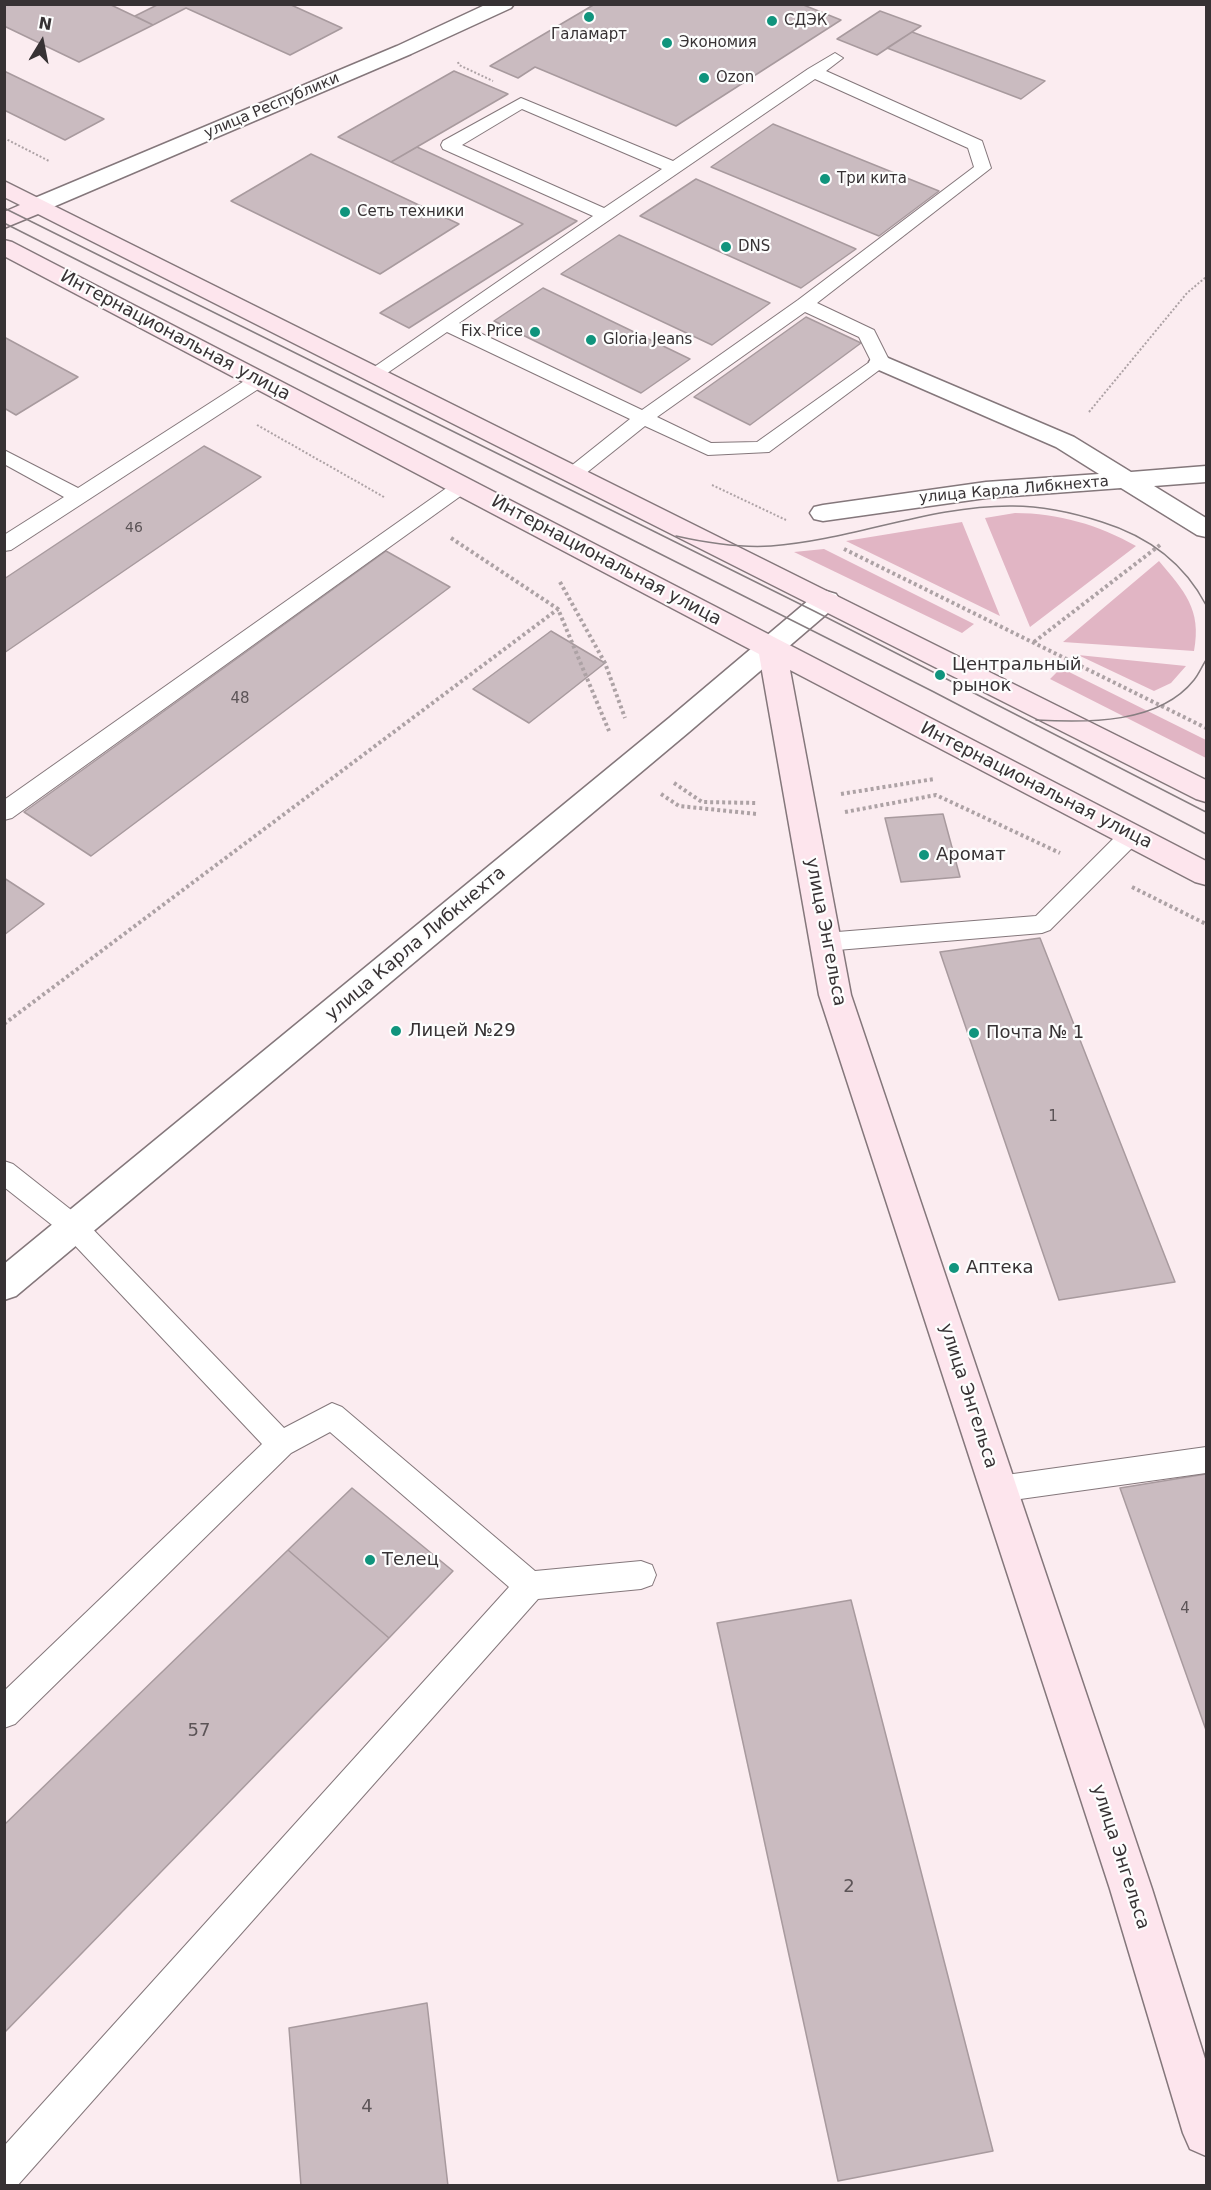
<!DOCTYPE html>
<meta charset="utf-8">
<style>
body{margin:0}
#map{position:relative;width:1211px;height:2190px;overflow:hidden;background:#fbecf0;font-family:"DejaVu Sans",sans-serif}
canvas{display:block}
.frame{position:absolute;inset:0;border:6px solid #373234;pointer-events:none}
.north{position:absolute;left:12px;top:12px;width:60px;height:60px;-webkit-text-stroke:4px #fdfdfd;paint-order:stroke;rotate:10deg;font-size:16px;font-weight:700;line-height:24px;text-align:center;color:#373234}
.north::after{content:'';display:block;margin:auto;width:21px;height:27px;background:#373234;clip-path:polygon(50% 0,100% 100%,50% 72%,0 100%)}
</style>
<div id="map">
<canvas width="1211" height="2190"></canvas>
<div class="frame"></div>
<div class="north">N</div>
</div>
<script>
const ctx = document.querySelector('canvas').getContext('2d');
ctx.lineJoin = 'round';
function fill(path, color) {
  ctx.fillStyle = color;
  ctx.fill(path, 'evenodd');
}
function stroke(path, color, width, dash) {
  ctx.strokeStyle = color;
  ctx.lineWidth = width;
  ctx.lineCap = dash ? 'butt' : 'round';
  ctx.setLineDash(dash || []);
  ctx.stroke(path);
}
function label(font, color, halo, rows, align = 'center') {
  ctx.font = font + ' "DejaVu Sans",sans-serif';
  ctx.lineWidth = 4.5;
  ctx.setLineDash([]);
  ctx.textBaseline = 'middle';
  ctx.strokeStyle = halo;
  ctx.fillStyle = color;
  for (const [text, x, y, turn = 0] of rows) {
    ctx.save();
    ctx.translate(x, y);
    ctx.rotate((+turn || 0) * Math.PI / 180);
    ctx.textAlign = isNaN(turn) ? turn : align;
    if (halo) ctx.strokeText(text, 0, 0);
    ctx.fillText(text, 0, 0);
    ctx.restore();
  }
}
fill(new Path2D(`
 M1015,513C1058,513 1099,525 1136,546L1030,627L985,518Z
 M962,522L1000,616L846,541Z
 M824,549L974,624L962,633L794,552Z
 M1159,561C1184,591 1202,609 1194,651L1063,642Z
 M1078,655L1186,666L1171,683L1154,691Z
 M1061,668L1206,740V758L1050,679Z`), '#e1b5c4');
const building = new Path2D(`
 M4,4H109L153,25L79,62L4,26Z
 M159,4H289L342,28L290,55L186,8L153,25L135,16Z
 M595,4H801L841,20L676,126L535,67L518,78L490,66Z
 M880,11L921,26L877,55L837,39Z
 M912,32L1045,81L1021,99L887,48Z
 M4,71L104,119L65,140L4,110Z
 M454,71L508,94L391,162L338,137Z
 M773,124L939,191L879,236L711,167Z
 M417,147L577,221L409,328L380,313L523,224L391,162Z
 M311,154L459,224L380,274L231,201Z
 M696,179L856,249L801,288L640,216Z
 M619,235L770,303L712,345L561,274Z
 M543,288L690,359L641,393L494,321Z
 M806,317L861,343L750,425L694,397Z
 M4,337L78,377L16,415L4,408Z
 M204,446L261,477L4,653V579Z
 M386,551L450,587L91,856L24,812Z
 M551,631L605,663L529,723L473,689Z
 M943,814L960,877L901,882L885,818Z
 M4,878L44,904L4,935Z
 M1040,938L1175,1282L1059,1300L940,952Z
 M1206,1474V1730L1120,1488Z
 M352,1488L453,1571L389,1638L288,1550Z
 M288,1550L389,1638L4,2033V1825Z
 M851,1600L993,2151L838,2181L717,1623Z
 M427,2003L448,2186H301L289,2028Z`);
fill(building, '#cabbc0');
stroke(building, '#a89a9e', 1.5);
const service = new Path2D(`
 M835,53L843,58L826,71L982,141L991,168L817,303L874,330L890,362L769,452L708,455L645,426L580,478H566L563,474L566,470L630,419L447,332L380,378H366L364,374L593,216L443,149L441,145L443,141L521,98L673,161L808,69ZM815,79L968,148L974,167L798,300L642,410L459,323ZM522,109L662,169L604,208L462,145ZM805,312L859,337L871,361L757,442L711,443L657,417Z
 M259,374L266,376L268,380L266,384L11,550L4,551V535L64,497L4,464V450L78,488L252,376Z
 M462,480L469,482L472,486L469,490L12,818L4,820V800L455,482Z
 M1131,827L1139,829L1143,835L1139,841L1050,930L1042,933L825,951L816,948L813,942L816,936L825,933L1036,916L1123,829Z
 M4,1161L13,1164L84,1220L284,1428L332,1403L342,1407L535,1571L641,1561L652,1565L656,1575L652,1585L641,1589L538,1599L17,2186H4V2146L509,1587L330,1432L291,1453L15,1724L4,1728V1691L262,1444L66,1236L4,1187Z
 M1206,1447V1473L999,1502L989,1498L984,1489L989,1480L999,1476Z`);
const minor = new Path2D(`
 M881,355L1074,437L1131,472L1206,466V482L1154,486L1206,518V537L1197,535L1121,488L986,498L823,521L814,519L810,513L814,507L823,505L986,482L1099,474L1056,447L872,367L869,362L872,357Z`);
const tertiary = new Path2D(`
 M487,4H514L511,8L411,54L46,210L38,212L30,210L27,205L30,200L397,46Z
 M826,591L836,594L840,600L836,606L689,732L16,1296L4,1300V1264L669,718L816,594Z`);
const secondary = new Path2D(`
 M4,181L1206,780V802L1196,799L38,214L4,228V212L20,205L4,197Z
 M4,240L12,242L1206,861V885L1195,882L790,670L851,995L1152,1889L1206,2062V2156L1190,2149L1183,2133L1110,1889L819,995L759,654L4,256Z`);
stroke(service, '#84777b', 2);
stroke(minor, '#84777b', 3);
stroke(tertiary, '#84777b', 3);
stroke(secondary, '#84777b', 3);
stroke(new Path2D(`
 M458,62L459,65L493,81
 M4,138L49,161
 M1089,412L1187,293L1206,277
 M257,425L384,497
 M712,485L786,520`), '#ada2a5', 2, [2, 2]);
stroke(new Path2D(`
 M451,538L558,609L609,731
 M844,549L1206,728
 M560,582L605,663L625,718
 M1034,642L1160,545
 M674,783L702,802L756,803
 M661,794L679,806L757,814
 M841,794L934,779
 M845,812L936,795L1060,853
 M1132,887L1206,924
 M4,1024L558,609`), '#ada2a5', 4, [3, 3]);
fill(service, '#fff');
fill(minor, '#fff');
fill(tertiary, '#fff');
fill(secondary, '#fde5ed');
stroke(new Path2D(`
 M4,208L814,611L1206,812
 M4,223L932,691L1206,834
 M676,536C707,543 739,548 771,546C853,540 931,505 1013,506C1043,506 1074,513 1102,522C1147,536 1184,563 1206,605
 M1036,720C1087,723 1159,724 1194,680C1199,674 1202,666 1206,660`), '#877e81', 1.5);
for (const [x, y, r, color] of [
 [589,17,6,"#10947d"],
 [772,21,6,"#10947d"],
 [667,43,6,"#10947d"],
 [704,78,6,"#10947d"],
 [825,179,6,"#10947d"],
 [345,212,6,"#10947d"],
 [726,247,6,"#10947d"],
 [535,332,6,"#10947d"],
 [591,340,6,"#10947d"],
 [940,675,6,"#10947d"],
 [924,855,6,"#10947d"],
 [396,1031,6,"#10947d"],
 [974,1033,6,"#10947d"],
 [954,1268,6,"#10947d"],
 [370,1560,6,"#10947d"]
]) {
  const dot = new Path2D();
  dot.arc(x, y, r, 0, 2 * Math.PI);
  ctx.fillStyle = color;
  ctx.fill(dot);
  stroke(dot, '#fdfdfd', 2);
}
label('14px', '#5c5457', null, [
 ["46",134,528]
]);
label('15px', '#373234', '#fdfdfd', [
 ["СДЭК",784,21],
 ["Галамарт",589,35,"center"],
 ["Экономия",679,43],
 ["Ozon",716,78],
 ["Три кита",837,179],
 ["Сеть техники",357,212],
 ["DNS",738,247],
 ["Fix Price",523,332,"right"],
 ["Gloria Jeans",603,340]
], 'left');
label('15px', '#373234', '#fdfdfd', [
 ["улица Республики",272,106,-23],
 ["улица Карла Либкнехта",1014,490,-5]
]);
label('15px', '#5c5457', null, [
 ["48",240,699],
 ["1",1053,1117],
 ["4",1185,1609]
]);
label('18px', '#373234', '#fdfdfd', [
 ["Интернациональная улица",175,336,28],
 ["Интернациональная улица",606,561,28],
 ["Интернациональная улица",1036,786,27],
 ["улица Энгельса",825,932,79],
 ["улица Карла Либкнехта",416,944,-40],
 ["улица Энгельса",968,1396,72],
 ["улица Энгельса",1120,1857,72]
]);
label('18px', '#373234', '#fdfdfd', [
 ["Центральный",952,665],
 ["рынок",952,686],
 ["Аромат",936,855],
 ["Лицей №29",408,1031],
 ["Почта № 1",986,1033],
 ["Аптека",966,1268],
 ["Телец",382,1560]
], 'left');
label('18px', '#5c5457', null, [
 ["57",199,1731],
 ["2",849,1887],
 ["4",367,2107]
]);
</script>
